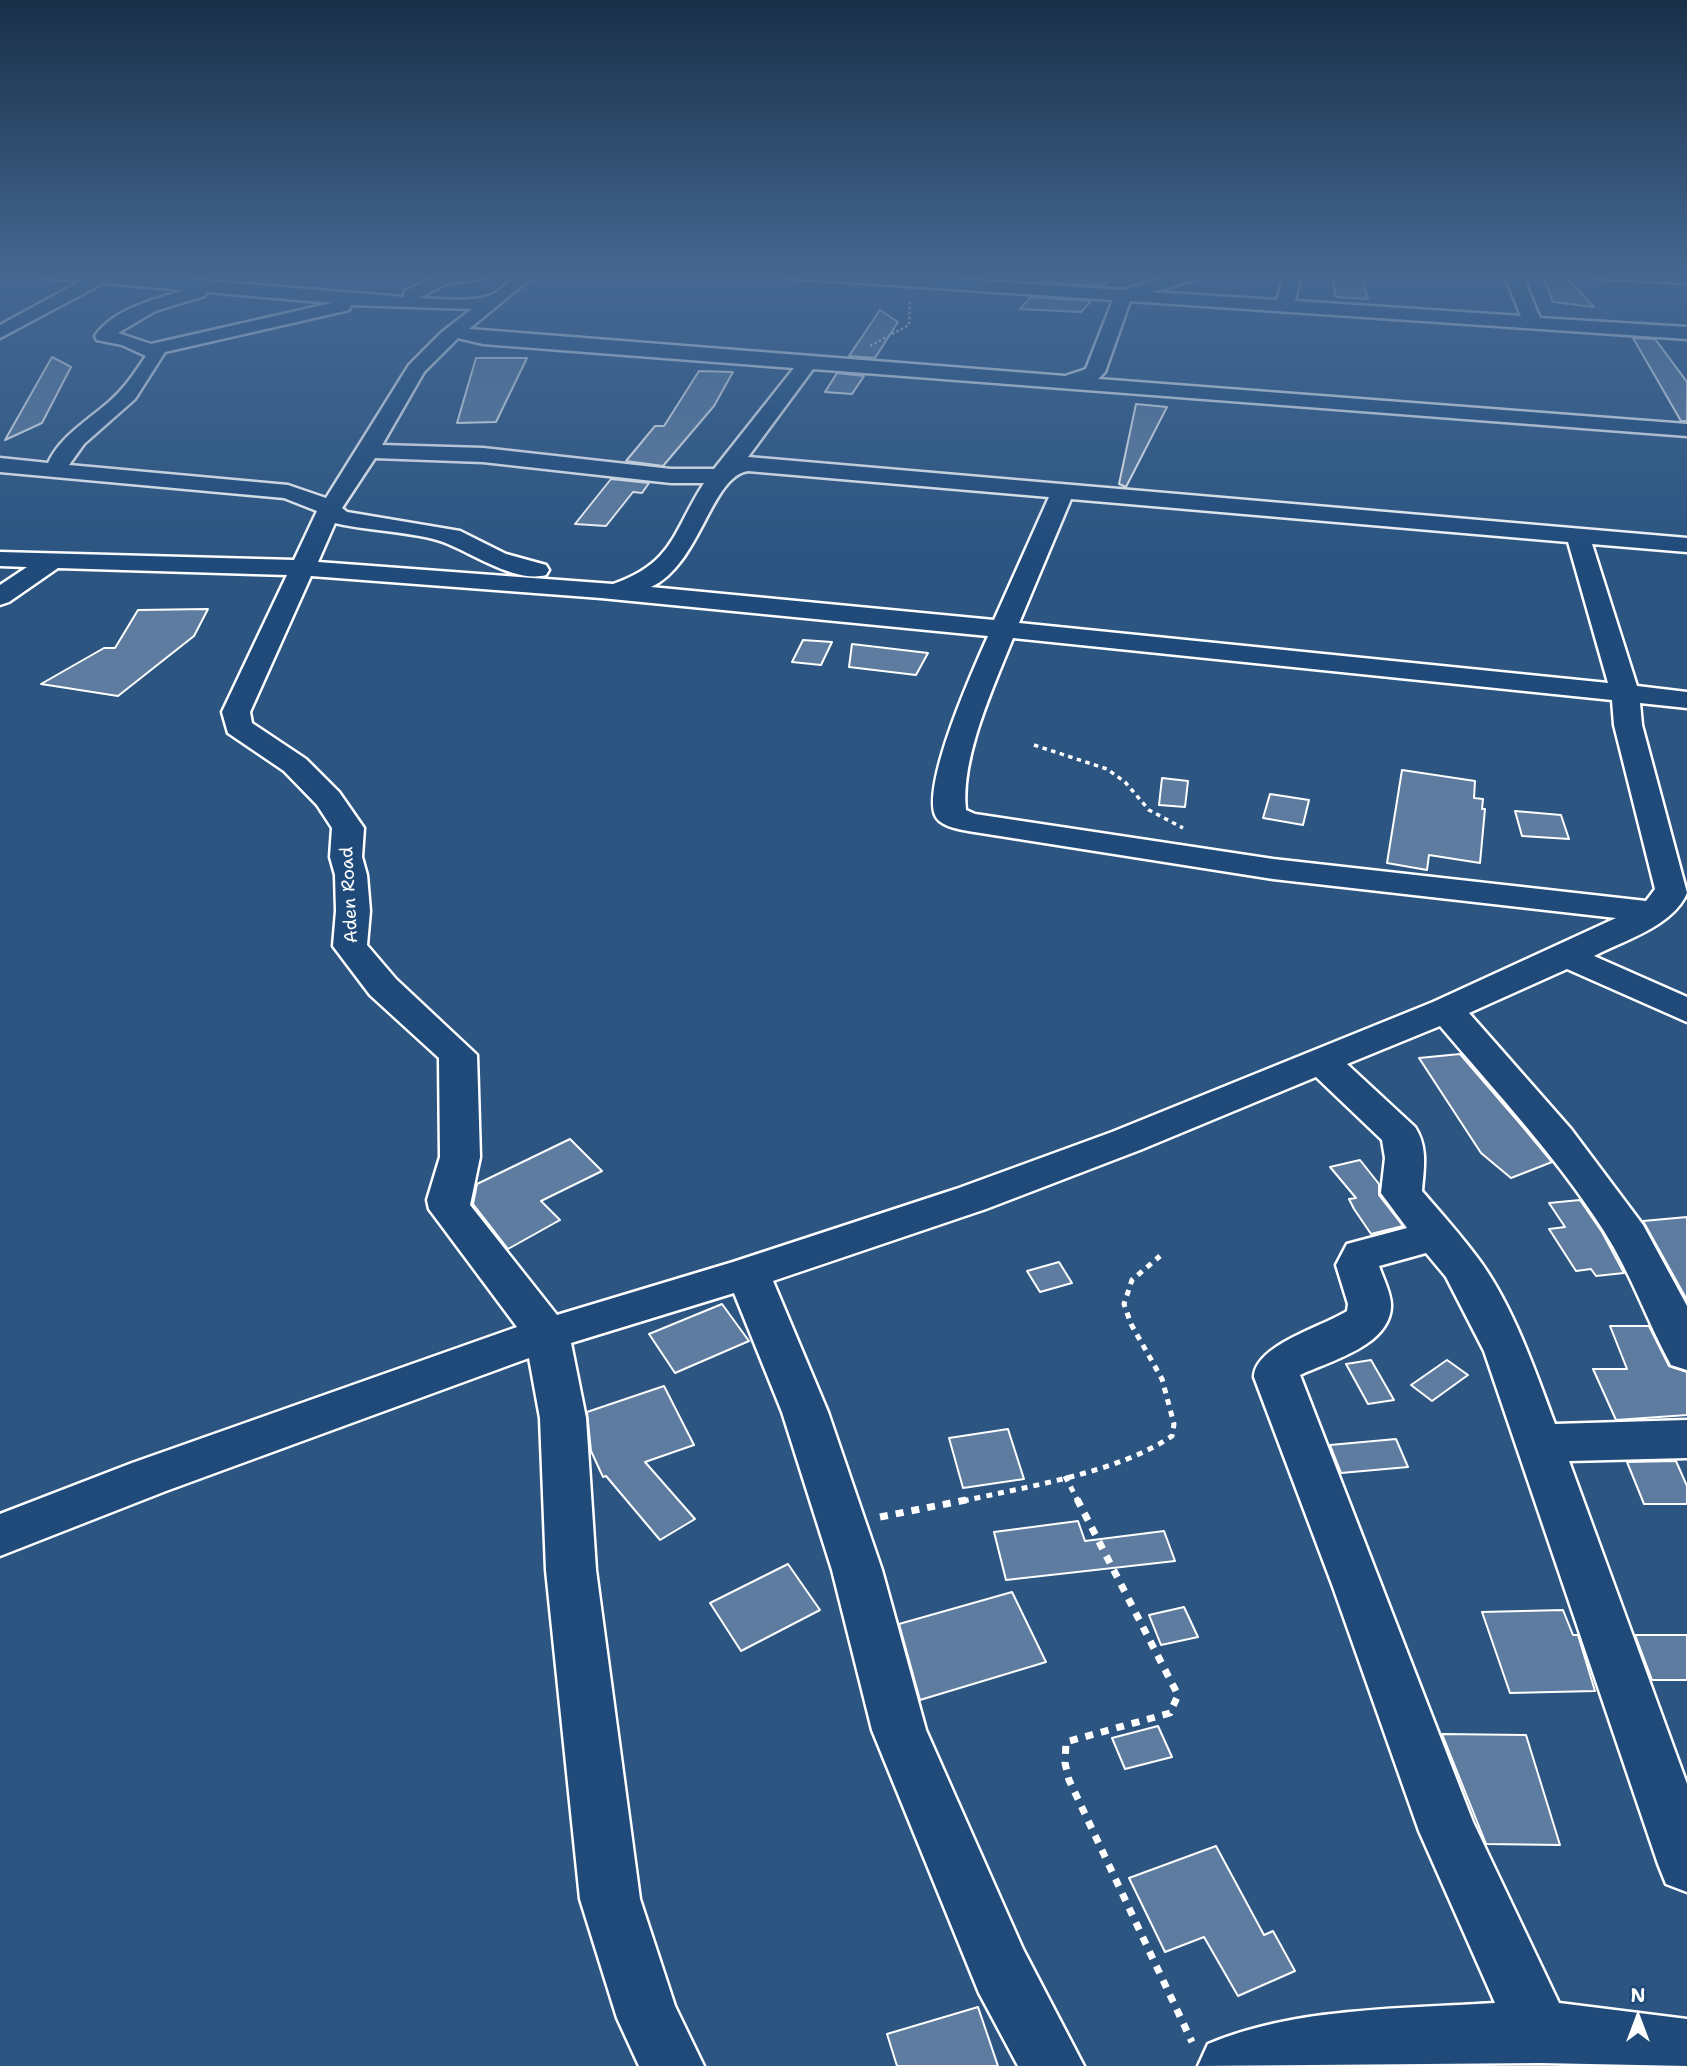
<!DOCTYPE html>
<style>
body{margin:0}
#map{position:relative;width:1687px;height:2066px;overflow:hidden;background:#2c5582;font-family:"Shantell Sans",sans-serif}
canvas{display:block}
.north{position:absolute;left:1603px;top:1982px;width:70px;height:70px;-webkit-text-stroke:5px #1f4a7a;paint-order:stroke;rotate:0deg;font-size:19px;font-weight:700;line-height:28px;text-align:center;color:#fff}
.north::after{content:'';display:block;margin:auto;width:24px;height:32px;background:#fff;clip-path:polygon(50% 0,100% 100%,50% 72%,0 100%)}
</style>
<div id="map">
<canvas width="1687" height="2066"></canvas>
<div class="north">N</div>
</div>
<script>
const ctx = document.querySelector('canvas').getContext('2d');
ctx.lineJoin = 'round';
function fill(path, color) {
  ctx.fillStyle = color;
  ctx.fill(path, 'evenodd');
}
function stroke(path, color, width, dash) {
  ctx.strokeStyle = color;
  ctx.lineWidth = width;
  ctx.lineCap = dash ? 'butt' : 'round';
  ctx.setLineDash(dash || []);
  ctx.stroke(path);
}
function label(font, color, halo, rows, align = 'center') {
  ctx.font = font + ' "Shantell Sans",sans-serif';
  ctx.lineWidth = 5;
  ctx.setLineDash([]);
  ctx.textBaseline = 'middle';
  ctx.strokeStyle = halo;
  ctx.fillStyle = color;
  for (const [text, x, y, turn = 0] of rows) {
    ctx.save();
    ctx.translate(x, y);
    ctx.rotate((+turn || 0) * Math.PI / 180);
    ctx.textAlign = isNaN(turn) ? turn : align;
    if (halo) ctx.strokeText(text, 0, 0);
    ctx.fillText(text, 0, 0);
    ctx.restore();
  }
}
const building = new Path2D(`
 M1054,273H1115L1104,286L1045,282Z
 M1339,273H1361L1368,299L1336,297L1333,284Z
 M1541,273H1562L1594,307L1553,302Z
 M1031,297L1091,301L1081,312L1020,309Z
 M880,310L898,322L875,358L849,356Z
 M1633,338L1655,339L1687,382V421H1681Z
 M52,357L71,367L42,423L5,440Z
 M476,358H527L496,422L457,423Z
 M699,371L733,372L714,406L663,466L626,461L655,426H664Z
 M837,373L864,376L852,394L825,392Z
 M1136,404L1167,407L1126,487L1119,484Z
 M611,479L649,483L642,493L633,492L606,526L575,524Z
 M208,609L194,636L118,696L41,684L104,648H115L138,610Z
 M803,640L832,642L821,665L792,662Z
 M852,644L928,653L916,675L849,667Z
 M1402,770L1475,781L1474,798L1483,799L1482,809H1485L1480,863L1429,855L1427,870L1387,863Z
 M1162,778L1188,781L1185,807L1159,805Z
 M1270,794L1309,800L1303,825L1263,818Z
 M1515,811L1561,815L1569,839L1522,836Z
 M1460,1054L1523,1127L1552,1162L1511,1178L1481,1153L1419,1058Z
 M570,1139L602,1171L541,1201L560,1220L508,1249L473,1204L477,1184Z
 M1360,1160L1379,1184V1195L1403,1226L1371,1234L1354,1209L1349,1199L1356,1198L1330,1167Z
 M1580,1200L1602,1232L1624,1273L1596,1276L1591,1269L1576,1271L1549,1229L1565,1227L1549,1203Z
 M1687,1217V1300L1643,1221Z
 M1059,1262L1072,1283L1040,1292L1027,1271Z
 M722,1304L749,1341L675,1373L649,1334Z
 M1610,1326H1649L1669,1366L1687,1372V1415L1616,1420L1593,1369H1627Z
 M1371,1360L1394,1400L1368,1404L1346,1364Z
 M1447,1360L1468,1375L1432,1401L1411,1385Z
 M664,1386L694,1445L645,1462L695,1519L660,1540L606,1476L603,1477L591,1451L587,1412Z
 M1008,1429L1024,1479L963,1488L949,1438Z
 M1396,1439L1408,1467L1341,1473L1330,1445Z
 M1676,1461L1687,1486V1504H1644L1627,1462Z
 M1078,1521L1085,1541L1164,1531L1175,1561L1006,1580L994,1532Z
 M788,1564L820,1610L741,1651L710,1603Z
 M1012,1592L1046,1662L920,1700L899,1624Z
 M1184,1607L1198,1637L1161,1645L1149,1615Z
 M1563,1610L1573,1635H1578L1595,1691L1510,1693L1482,1612Z
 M1635,1635H1687V1680H1652Z
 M1158,1726L1172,1757L1125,1769L1112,1738Z
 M1442,1734L1526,1735L1560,1845L1486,1844Z
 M1216,1846L1264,1935L1273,1931L1295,1971L1238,1996L1204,1937L1165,1952L1129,1878Z
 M978,2007L998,2066H897L887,2034Z`);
fill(building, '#5e7c9f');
stroke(building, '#fff', 2);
const minor = new Path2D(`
 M36,273H110L404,297L405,291L441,274L494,273L485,278L445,284L419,298C440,299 464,302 485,297C507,292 505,273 537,273L469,329L1065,376L1086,369L1113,300L789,278L780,273H862L1123,290L1180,273H1201L1191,281L1151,292L1277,300L1285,273H1301L1295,301L1521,316L1504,273H1521L1540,318L1687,327V339L1130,301L1105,372L1098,379L1687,424V436L813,369L748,457L1687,538V552L1592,544L1637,686L1687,692V708L1640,703L1642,725L1687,893C1673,926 1625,940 1594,956L1687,997V1022L1567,969L1469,1013L1571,1129L1643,1225L1687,1306V1370L1671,1365C1647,1321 1631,1273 1604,1231C1557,1157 1496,1092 1440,1026L1347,1064L1415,1127C1428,1147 1424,1168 1422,1191C1441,1213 1459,1233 1477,1257C1512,1303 1535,1370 1555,1424L1687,1420V1458L1569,1461L1687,1784V1892L1666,1884L1658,1864L1484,1351L1446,1277L1426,1253L1379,1266C1383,1278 1392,1295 1391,1307C1389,1346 1330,1361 1300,1375L1473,1822L1559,2003L1687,2019V2066L1540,2063L1198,2066L1208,2044C1297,2007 1401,2009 1495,2003L1419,1831L1333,1587L1254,1377C1255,1345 1322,1327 1347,1311L1348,1304L1336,1265L1347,1244L1407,1228L1381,1193L1385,1158L1382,1140L1316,1077L1140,1150L986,1209L773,1281L828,1412L882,1570L926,1730L1023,1949L1084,2066H1018L979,1993L872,1730L832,1570L782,1412L734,1293L571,1343L586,1418L596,1570L640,1899L675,2006L704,2066H639L617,2018L580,1899L546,1570L540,1418L529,1358L166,1491L0,1556V1514L132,1463L517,1327L429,1209L427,1200L440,1157L439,1058L370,995L333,946L336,911L335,875L330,857L332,828L317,805L284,771L228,733L222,712L287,575L58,568L9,602L0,605V585L27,567L0,566V552L294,560L317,511L284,498L0,472V458L48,463C61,435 89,420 111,400C125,388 135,372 146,356L122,345L97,340L95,336C113,309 155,299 185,290L103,283L0,338V325L81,281L44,278ZM207,292L332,303L151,344L118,333L155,311L204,296ZM351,305L472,309L442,332L409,365L326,498L288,485L69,465L84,444L135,399L165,352L349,310ZM458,338L483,344L794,368L714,469H671L483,448L382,445L424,372ZM375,458L483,462L671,483H704C673,531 674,563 613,584L318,562L335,523C367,531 422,532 448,544C475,555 516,583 546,575L549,570L546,565L506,554L460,531L347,512L342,508ZM748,471L1049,497L994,620L651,587C700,565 711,476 748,471ZM1071,499L1568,542L1608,683L1019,623ZM311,576L601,598L988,636C973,670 923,781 935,815C939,826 958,829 968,831L1273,879L1616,918L1433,1002L1112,1132L956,1189L733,1262L557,1315L470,1205L480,1157L477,1055L396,979L367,945L370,911L367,875L362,857L364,828L339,792L306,759L252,723L250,712ZM1013,638L1612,700L1614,725L1655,889L1646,901L1273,859L975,814L966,810C960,758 994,686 1013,638Z
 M1585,273H1687V283L1594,278Z`);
stroke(minor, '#fff', 5);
stroke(new Path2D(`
 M870,346L909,325L910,299`), '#fff', 2.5, [2.5, 2.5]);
stroke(new Path2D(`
 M1034,745L1107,769L1125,782L1149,810L1183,828`), '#fff', 3.5, [4.5, 4.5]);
stroke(new Path2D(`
 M1065,1476L1078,1501
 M963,1501C1025,1487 1120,1472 1172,1436L1174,1424L1162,1379L1131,1324L1124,1304L1132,1280L1160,1256`), '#fff', 5, [6, 6]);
stroke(new Path2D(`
 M1077,1499L1178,1695L1170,1713L1066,1742L1065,1763L1069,1780L1192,2042
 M880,1517L971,1499`), '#fff', 7, [8, 8]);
fill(minor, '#1f4a7a');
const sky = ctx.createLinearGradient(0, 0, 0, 562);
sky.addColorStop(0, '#182f48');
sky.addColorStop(0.49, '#456892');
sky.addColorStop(1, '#45689200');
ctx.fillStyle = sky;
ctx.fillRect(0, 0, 1687, 562);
label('18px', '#fff', '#1f4a7a', [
 ["Aden Road",350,895,-93]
]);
</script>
